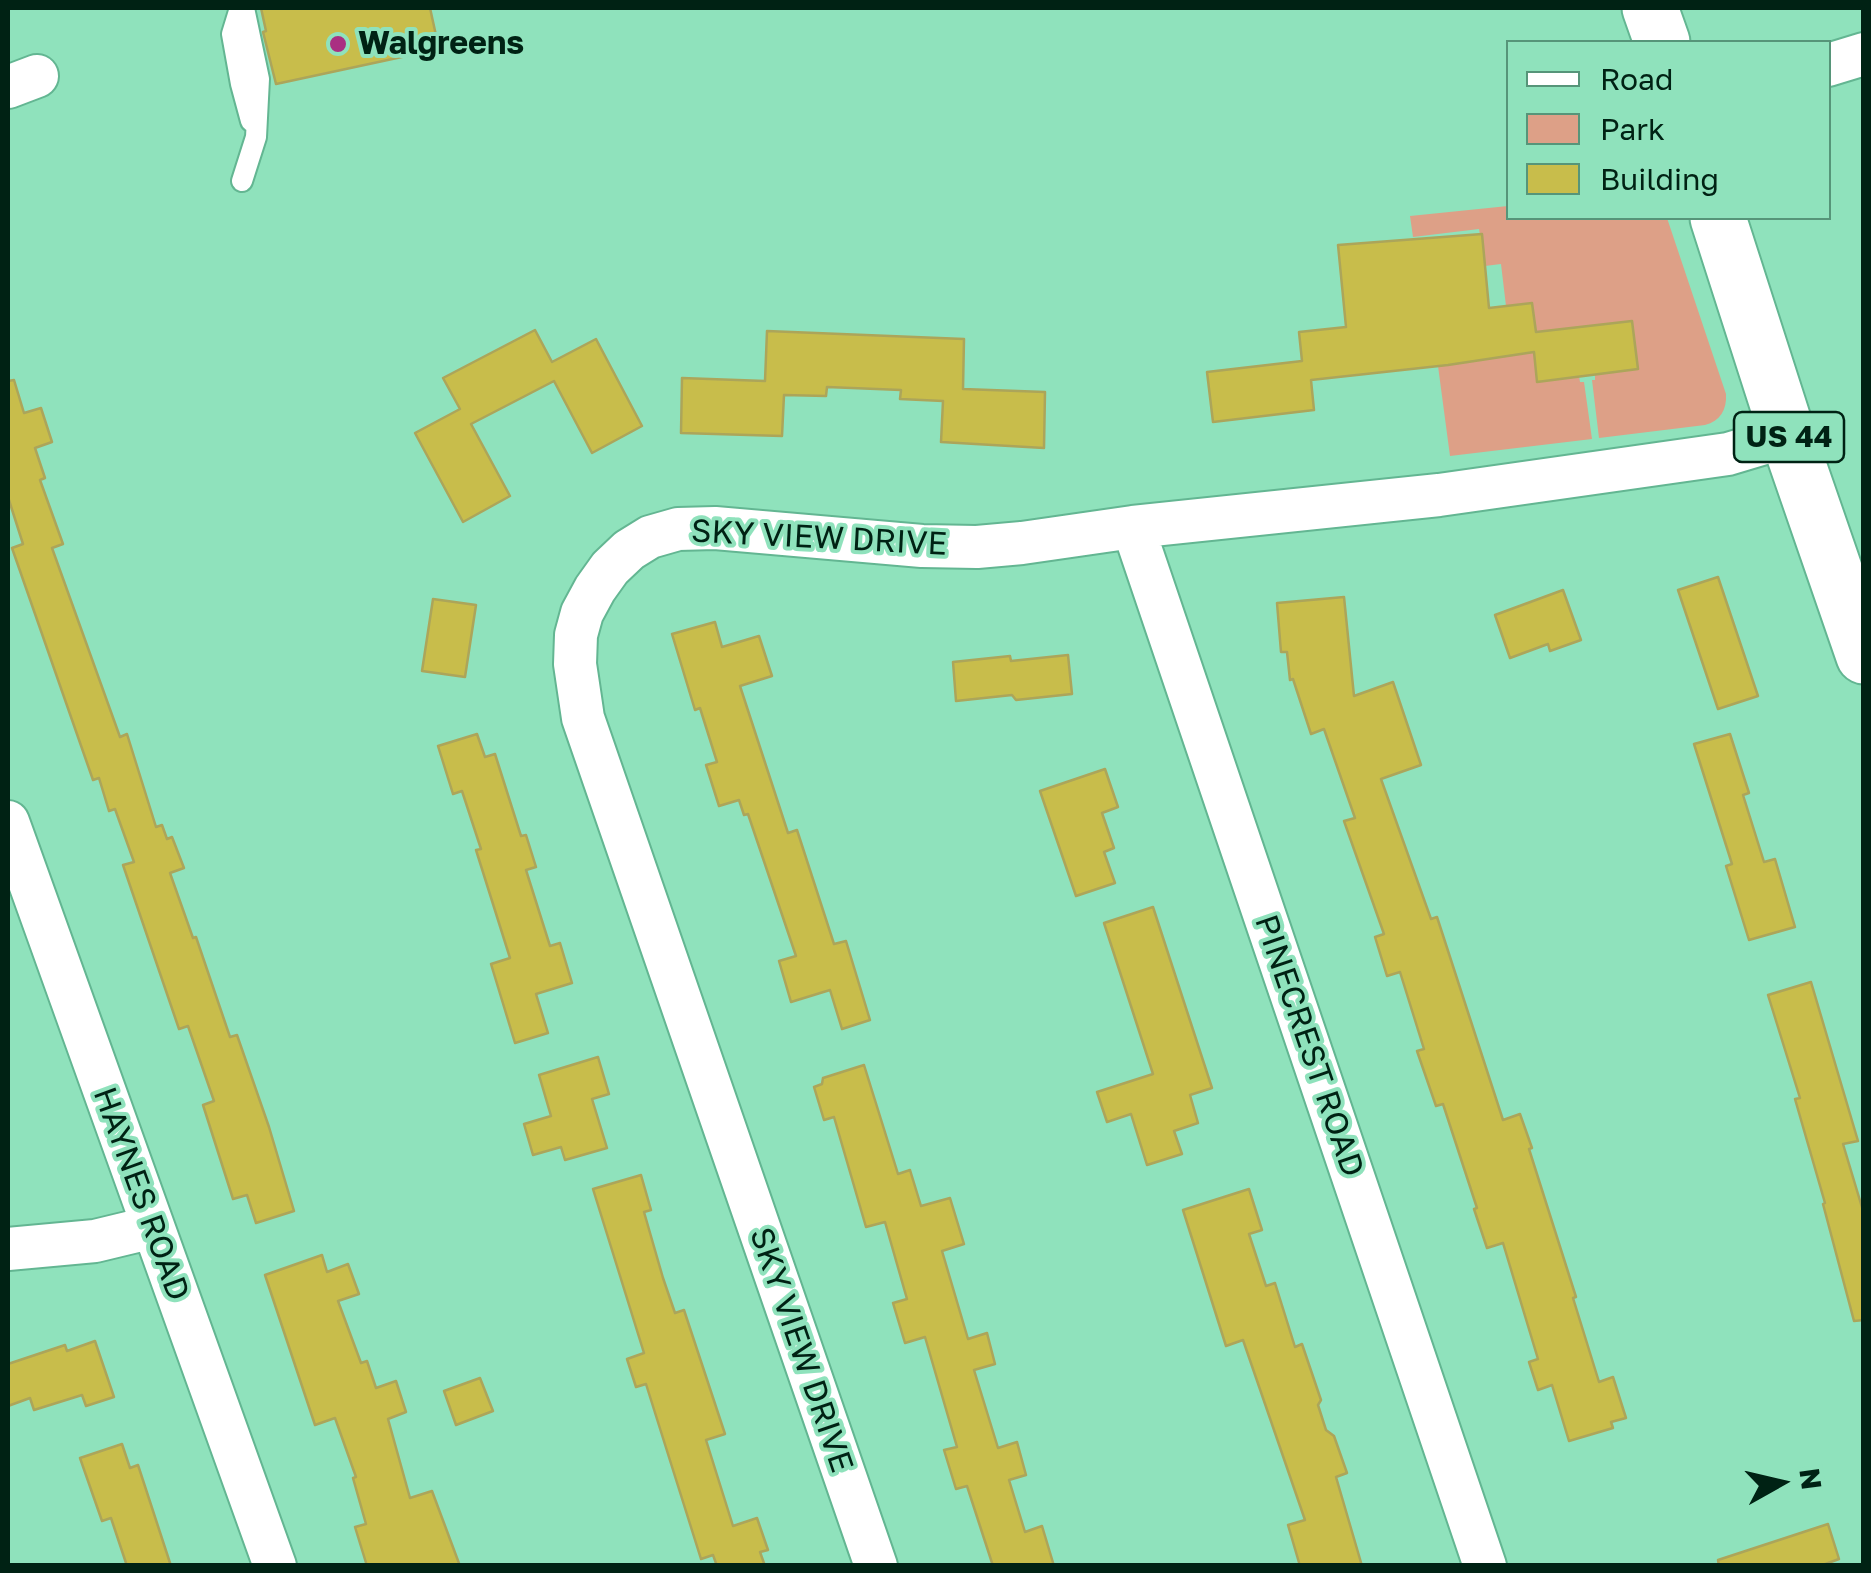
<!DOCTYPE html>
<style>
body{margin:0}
#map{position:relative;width:1871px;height:1573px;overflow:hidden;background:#8fe2bc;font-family:"Golos Text",sans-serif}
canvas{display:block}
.frame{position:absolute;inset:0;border:10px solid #002214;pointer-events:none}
.legend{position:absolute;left:1506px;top:40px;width:325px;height:180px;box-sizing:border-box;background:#8fe2bc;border:2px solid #569579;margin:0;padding:12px 18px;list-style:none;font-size:30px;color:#002214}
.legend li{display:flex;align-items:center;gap:20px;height:50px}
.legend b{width:50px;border:2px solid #569579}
.north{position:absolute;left:1731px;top:1433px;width:100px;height:100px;-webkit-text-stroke:8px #8fe2bc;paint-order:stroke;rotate:82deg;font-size:28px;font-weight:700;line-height:40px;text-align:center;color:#002214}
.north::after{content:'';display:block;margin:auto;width:35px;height:45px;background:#002214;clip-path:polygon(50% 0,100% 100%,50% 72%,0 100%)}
</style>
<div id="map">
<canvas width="1871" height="1573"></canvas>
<div class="frame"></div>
<ul class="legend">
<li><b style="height:12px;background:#fff"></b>Road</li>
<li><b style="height:28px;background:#dda087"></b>Park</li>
<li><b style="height:28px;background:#c8bd4b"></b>Building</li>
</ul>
<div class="north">N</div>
</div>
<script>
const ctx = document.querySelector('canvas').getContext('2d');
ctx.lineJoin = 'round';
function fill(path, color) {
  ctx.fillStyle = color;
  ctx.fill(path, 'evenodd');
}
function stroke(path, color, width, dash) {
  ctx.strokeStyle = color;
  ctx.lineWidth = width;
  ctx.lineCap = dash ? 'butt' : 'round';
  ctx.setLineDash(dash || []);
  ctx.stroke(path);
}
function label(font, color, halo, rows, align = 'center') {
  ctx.font = font + ' "Golos Text",sans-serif';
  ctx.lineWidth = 8;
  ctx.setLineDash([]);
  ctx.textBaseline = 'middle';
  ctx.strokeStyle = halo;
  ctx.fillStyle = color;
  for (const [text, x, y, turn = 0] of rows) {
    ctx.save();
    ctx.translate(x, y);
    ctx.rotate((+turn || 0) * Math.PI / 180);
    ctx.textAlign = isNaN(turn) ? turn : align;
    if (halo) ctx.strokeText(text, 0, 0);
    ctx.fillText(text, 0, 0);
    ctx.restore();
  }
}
fill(new Path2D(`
 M1508,206V218H1667L1726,394C1727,410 1720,421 1705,425L1599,438L1592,380H1595V374L1632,321L1536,332L1506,306L1501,264L1485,266L1479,229L1413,237L1410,216Z
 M1534,352L1537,381L1579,376L1580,382H1584L1592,439L1450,456L1438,366Z`), '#dda087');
const building = new Path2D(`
 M261,8H430L439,49L276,84L263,32L266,31Z
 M1482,234L1489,308L1532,303L1536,332L1632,321L1638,369L1537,382L1534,352L1448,365L1311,380L1314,410L1213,422L1207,372L1302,361L1299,332L1346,327L1338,245Z
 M535,330L552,362L596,339L642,426L592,453L554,381L471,424L510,496L463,522L415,433L460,409L443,378Z
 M767,331L964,339L963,389L1045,392L1044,448L941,442L943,401L900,399L901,390L827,387L826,396L784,395L782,436L681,433L682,378L765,381Z
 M14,380L24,413L41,408L52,442L35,448L45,478L40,480L63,544L52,548L120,737L127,734L156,827L162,825L167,839L172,837L184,868L170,873L193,938L196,937L230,1037L237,1035L269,1127L294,1211L256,1223L247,1195L233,1199L203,1105L214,1101L188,1026L179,1029L123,865L134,862L115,809L109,811L99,778L93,780L12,548L23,544L8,497V381Z
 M1718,577L1758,696L1718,709L1678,590Z
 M1563,590L1581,640L1550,651L1548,644L1510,658L1495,615Z
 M1344,597L1354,696L1393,682L1421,765L1381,779L1431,919L1437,917L1503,1120L1520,1114L1532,1148L1529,1149L1576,1297L1573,1298L1599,1382L1613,1377L1626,1418L1611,1422L1613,1428L1569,1441L1552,1385L1538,1390L1529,1362L1538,1359L1503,1243L1487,1248L1474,1209L1477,1208L1443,1104L1436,1106L1417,1051L1424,1049L1400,972L1387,976L1375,937L1384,934L1344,821L1355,818L1324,729L1311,734L1293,679L1290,680L1287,652H1281L1277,603Z
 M433,599L476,605L465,677L422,671Z
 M715,622L722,647L759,636L772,676L740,686L788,833L797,830L834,944L846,941L870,1020L842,1029L830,990L791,1002L779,961L796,956L748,814L744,815L739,800L719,806L706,765L717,762L700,708L695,710L672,634Z
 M1068,655L1072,694L1016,700L1012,695L956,701L953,662L1010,656L1011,661Z
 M477,734L485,757L495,754L521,836L526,835L536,867L526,870L550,946L560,943L572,983L536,994L548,1033L515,1043L491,964L510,958L476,850L481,849L462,791L453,794L438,746Z
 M1730,734L1749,793L1743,795L1764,862L1775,859L1795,927L1749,940L1726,866L1732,864L1694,744Z
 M1105,769L1118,807L1102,813L1114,848L1104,852L1115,883L1076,896L1040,791Z
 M1153,907L1212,1088L1190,1095L1198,1123L1174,1131L1182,1154L1147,1165L1131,1114L1107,1122L1097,1092L1153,1074L1104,923Z
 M1811,982L1858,1141L1843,1144L1864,1214V1320L1854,1321L1823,1204L1825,1203L1795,1099L1800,1098L1768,995Z
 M598,1057L609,1094L592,1099L607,1148L565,1160L561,1147L533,1155L524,1124L551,1116L539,1075Z
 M864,1065L898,1174L910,1170L921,1206L950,1198L964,1244L942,1251L968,1339L987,1333L995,1364L974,1370L998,1448L1017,1442L1026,1475L1009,1480L1025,1532L1042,1526L1054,1566H993L967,1486L956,1489L944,1450L957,1447L925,1337L905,1343L893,1303L907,1299L885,1222L866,1227L834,1117L824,1120L814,1087L822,1084L823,1078Z
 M641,1175L651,1210L644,1212L663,1278L675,1313L684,1310L725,1434L706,1440L733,1526L757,1518L768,1550L760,1552L765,1566H717L713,1555L701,1559L646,1384L636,1387L627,1359L644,1353L593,1189Z
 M1249,1189L1262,1230L1249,1234L1266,1286L1275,1283L1295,1347L1302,1344L1321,1400L1318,1405L1326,1430L1334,1436L1347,1473L1336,1477L1362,1566H1300L1288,1525L1305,1520L1243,1340L1226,1346L1183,1210Z
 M322,1255L327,1272L348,1264L359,1294L338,1301L361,1363L367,1361L376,1388L396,1381L406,1412L388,1419L410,1498L432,1491L460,1566H367L355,1527L366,1524L353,1478L356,1477L335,1418L315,1425L265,1275Z
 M95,1341L114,1397L86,1406L82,1395L34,1410L30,1398L8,1406V1364L65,1345L67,1351Z
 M480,1378L493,1411L456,1425L444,1391Z
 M122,1444L130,1468L138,1465L171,1566H127L111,1518L102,1521L80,1458Z
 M1828,1524L1839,1559L1820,1566H1719L1718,1560Z`);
fill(building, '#c8bd4b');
stroke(building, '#aca55a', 2.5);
const service = new Path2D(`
 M240,8L232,34L241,84L251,121
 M242,181L256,137L259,79L244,8`);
const minor = new Path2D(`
 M1828,65L1864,54
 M8,87L37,76
 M1133,527L1485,1566
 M8,822L275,1566
 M8,1249L95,1241L153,1227
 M876,1566L583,718L575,664L576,635L582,613L595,589L610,568L629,550L650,537L678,529L715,528L922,546L977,547L1022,543L1133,527L1439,495L1728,454L1788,436`);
const trunk = new Path2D(`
 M1650,8L1662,42
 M1718,218L1788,436L1864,656`);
stroke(service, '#63b692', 24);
stroke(minor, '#63b692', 46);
stroke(trunk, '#63b692', 59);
stroke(service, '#fff', 20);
stroke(minor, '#fff', 42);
stroke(trunk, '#fff', 55);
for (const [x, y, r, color] of [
 [338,44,10,"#aa2f82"]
]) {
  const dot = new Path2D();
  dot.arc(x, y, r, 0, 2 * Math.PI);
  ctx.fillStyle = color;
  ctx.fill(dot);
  stroke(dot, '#8fe2bc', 4);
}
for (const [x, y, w] of [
 [1789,437,110]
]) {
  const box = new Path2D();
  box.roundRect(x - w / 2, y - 25, w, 50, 8);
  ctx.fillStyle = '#8fe2bc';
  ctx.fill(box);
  stroke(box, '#002214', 2.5);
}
label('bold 30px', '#002214', null, [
 ["US 44",1789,437]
]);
label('bold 32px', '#002214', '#8fe2bc', [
 ["Walgreens",358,44]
], 'left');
label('32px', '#002214', '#8fe2bc', [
 ["SKY VIEW DRIVE",819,538,3],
 ["PINECREST ROAD",1309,1046,71],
 ["HAYNES ROAD",141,1194,70],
 ["SKY VIEW DRIVE",801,1350,71]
]);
</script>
